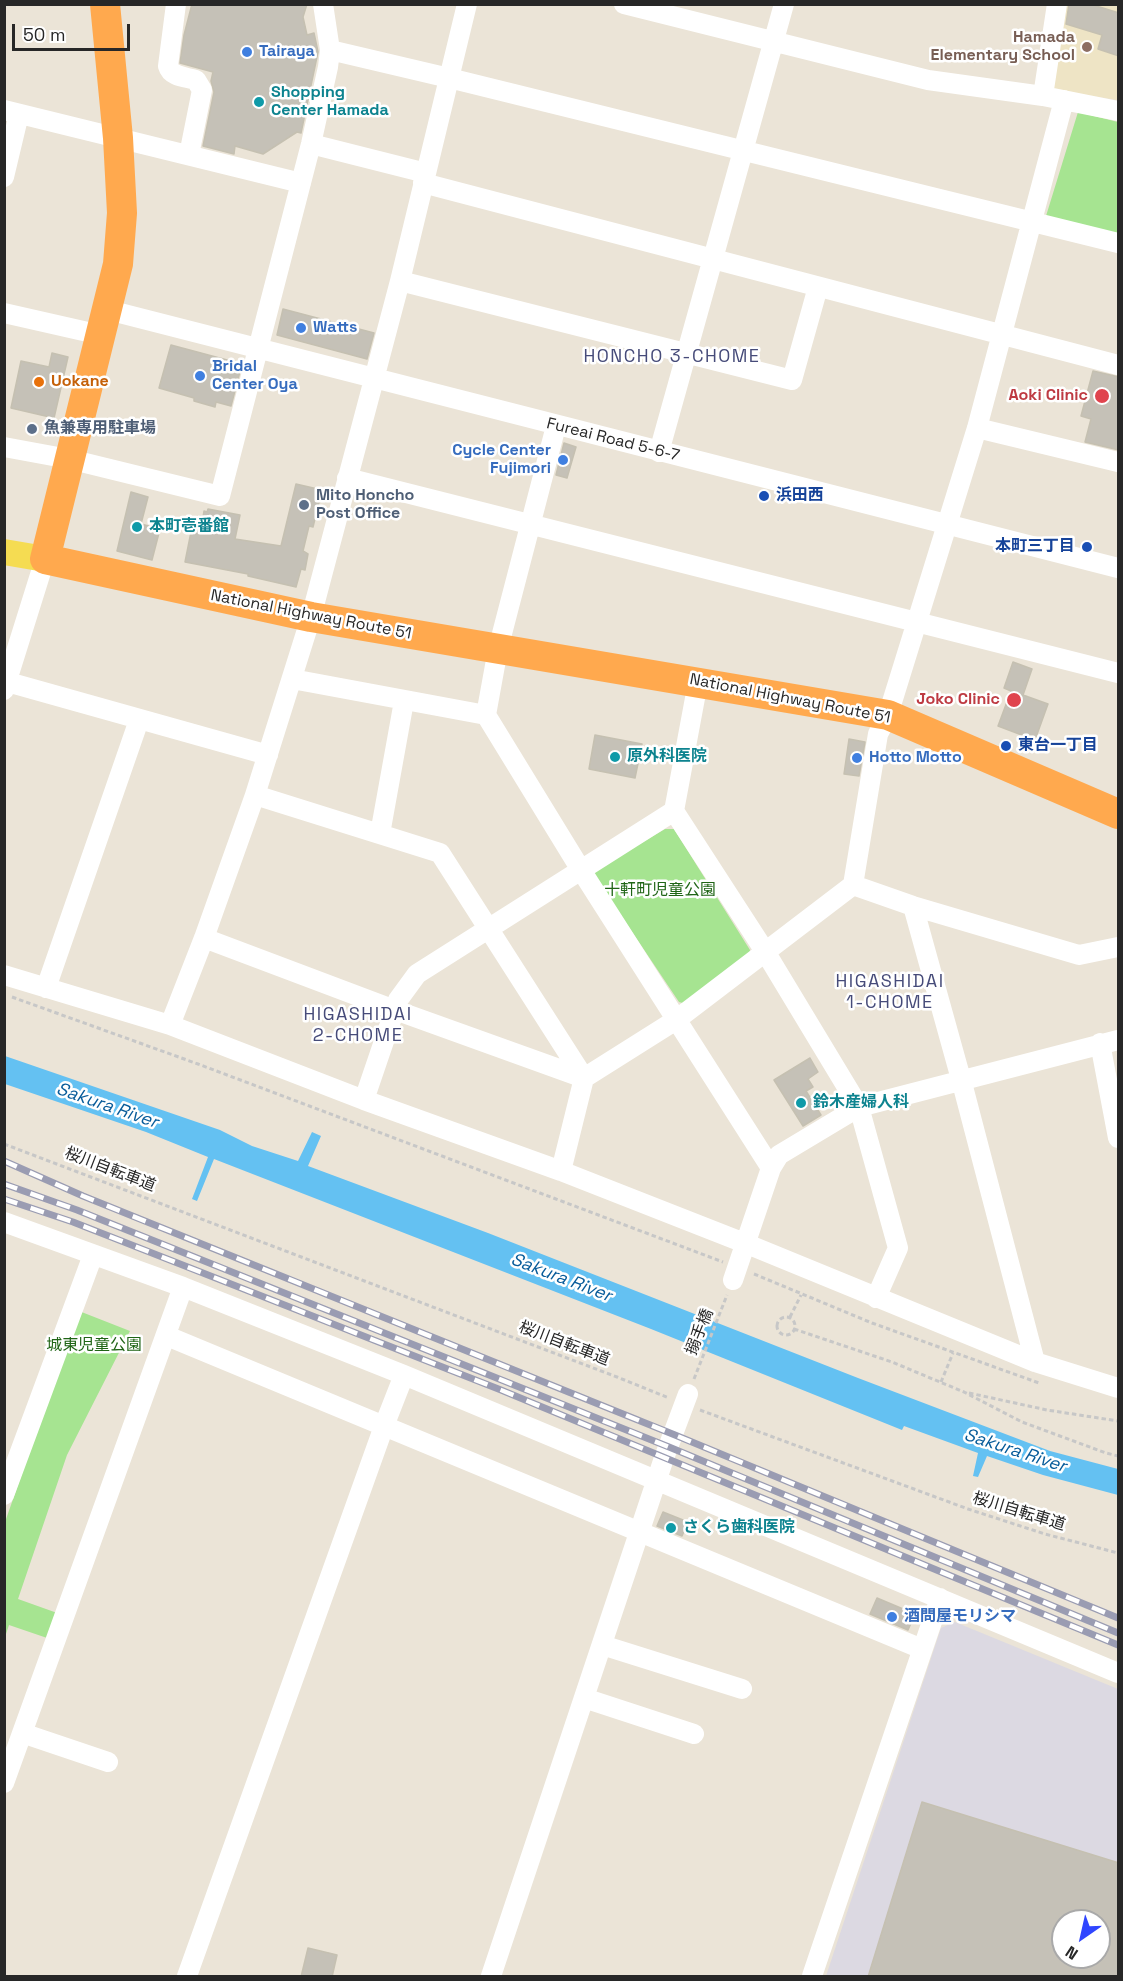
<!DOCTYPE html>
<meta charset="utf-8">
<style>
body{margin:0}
#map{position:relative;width:1123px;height:1981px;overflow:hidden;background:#ebe4d7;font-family:"Space Grotesk",sans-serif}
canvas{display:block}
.frame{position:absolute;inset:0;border:6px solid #272727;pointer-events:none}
.north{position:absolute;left:1051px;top:1909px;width:60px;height:60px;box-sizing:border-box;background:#fff;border:2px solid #a9a9a9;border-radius:50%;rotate:214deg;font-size:16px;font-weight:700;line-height:24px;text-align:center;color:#272727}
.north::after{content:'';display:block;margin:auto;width:21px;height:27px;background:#3046ff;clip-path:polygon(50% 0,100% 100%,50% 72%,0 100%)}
.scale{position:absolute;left:12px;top:24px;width:118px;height:27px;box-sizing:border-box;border:3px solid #272727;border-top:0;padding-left:8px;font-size:18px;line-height:21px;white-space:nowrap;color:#272727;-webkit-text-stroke:4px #fff;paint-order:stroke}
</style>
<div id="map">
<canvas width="1123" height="1981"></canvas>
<div class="frame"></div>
<div class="north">N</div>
<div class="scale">50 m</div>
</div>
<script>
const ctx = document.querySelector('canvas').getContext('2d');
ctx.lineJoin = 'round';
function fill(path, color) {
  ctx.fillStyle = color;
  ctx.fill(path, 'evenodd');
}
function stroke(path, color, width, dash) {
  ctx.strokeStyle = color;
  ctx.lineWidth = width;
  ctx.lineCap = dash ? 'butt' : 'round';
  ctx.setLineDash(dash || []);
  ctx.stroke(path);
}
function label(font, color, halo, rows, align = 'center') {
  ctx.font = font + ' "Space Grotesk","Noto Sans JP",sans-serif';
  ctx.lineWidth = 5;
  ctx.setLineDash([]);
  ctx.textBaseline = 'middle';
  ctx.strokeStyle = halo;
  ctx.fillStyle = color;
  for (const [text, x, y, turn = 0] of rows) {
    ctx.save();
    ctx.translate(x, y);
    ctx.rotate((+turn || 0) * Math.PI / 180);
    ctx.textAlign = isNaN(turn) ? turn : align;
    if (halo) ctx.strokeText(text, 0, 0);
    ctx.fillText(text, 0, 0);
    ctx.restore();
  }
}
fill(new Path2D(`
 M955,1622L1118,1689V1976H826L941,1628ZM1063,1921H1099V1957H1063Z`), '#dcd9e2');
fill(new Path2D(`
 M1063,5H1118V100L1048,89Z`), '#eee4c5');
fill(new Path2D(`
 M1078,112L1118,122V235L1046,216Z
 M665,829H674L750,950L749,955L686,1004L679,1002L592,872Z
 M79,1311L130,1331L67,1455L18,1599L60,1614L50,1639L9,1625L5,1637V1522Z`), '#a6e491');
fill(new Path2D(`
 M5,1056L220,1130L252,1146L298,1161L312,1132L321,1136L308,1166L488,1233L858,1378L1050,1451L1118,1469V1495L1043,1475L987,1456L978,1477L973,1476L978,1453L904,1426L902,1430L651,1329L214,1159L197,1201L192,1199L208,1157L146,1132L5,1084Z`), '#64c1f2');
const building = new Path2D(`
 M192,4H307L303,17L307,35L314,33L318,52L301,133L297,132L263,154L235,146L234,154L203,146L214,92L211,81L213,72L180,63L184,35Z
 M1069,4H1090L1119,13V56L1098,49L1102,35L1066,24Z
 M283,309L374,333L367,359L277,335Z
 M171,345L242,364L231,406L216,402L215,407L194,401V398L159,388Z
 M52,353L68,357L54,418L11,408L21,361L49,367Z
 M1093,371L1119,377V450L1085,442L1091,419L1081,416Z
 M564,443L576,447L567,478L556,475Z
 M296,484L322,490L313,527L309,526L303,551L308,554L305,570L301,569L296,587L248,576V574L185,562L191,532L196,533L200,516L203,517L204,511L207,512L208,509L240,515L235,539L281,546Z
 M131,492L148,497L141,524L160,529L152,560L117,551Z
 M1013,662L1032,669L1023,695L1048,704L1035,740L998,726L1011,691L1004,688Z
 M595,735L642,744L635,778L589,769Z
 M849,739L865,742L859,776L844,774Z
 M810,1058L818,1072L808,1079L813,1087L806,1091L821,1115L803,1126L774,1080Z
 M663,1512L688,1522L682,1536L657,1526Z
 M877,1598L915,1614L908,1630L870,1614Z
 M922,1802L1119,1863V1977H868ZM1063,1921H1099V1957H1063Z
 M308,1948L337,1955L332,1977H301Z`);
fill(building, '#c5c1b7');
stroke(building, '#c5c0b1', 1.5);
stroke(new Path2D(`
 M12,997L198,1064L723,1262
 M4,1144L617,1377L669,1398
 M754,1274L872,1323L1039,1383
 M790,1317L801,1295
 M777 1326a9 9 0 1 1 18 0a9 9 0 1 1-18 0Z
 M794,1329L892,1362L964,1392L1022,1422L1106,1453L1118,1456
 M694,1379L727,1295
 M941,1382L953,1353
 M969,1393L1047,1410L1118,1421
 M700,1410L968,1509L1045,1534L1118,1553`), '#c7c7c7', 3, [4.5, 3]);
stroke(new Path2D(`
 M176,4L168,66C171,77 186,77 196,80L202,90L189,155
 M624,4L928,80L1043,96L1118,111
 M330,50L449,78L1118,243
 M1043,96L1057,4
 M4,110L301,183
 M311,144L426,173
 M4,177L19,114
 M423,183L1118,365
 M400,281L792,380L818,287
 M108,310L1118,568
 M4,313L101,335
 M556,426L498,649L486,715L581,870L771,1168L733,1280
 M977,428L1118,462
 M4,447L69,459L220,496L311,144L328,67L330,50L323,4
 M659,452L784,4
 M347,478L1118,673
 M292,679L486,715
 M4,681L268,755
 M698,682L674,811L766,953L859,1107L898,1248L876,1298
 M4,690L45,559
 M255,795L440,853L584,1078L561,1171
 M380,834L404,701
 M853,885L913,906L1079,955L1118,947
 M913,906L961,1079L1035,1362
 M204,938L395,1010L584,1078L676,1020L853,885L878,734L888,715L977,428L1064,100
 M4,975L170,1025L364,1100L561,1171L747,1244L1035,1362L1118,1388
 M46,988L139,720
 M170,1025L204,938L255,795L311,617L400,281L467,4
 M1100,1043L1118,1138
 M364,1100L398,1000L417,974L674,811
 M771,1168L779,1155L859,1107L1118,1040
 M4,1222L183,1287L404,1375L1118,1673
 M167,1336L922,1649
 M4,1495L93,1255
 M602,1645L742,1689
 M584,1698L694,1734
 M22,1733L108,1762
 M4,1783L183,1287
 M187,1976L384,1426L404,1375
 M491,1976L664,1458L688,1394
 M812,1976L940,1598`), '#fff', 20);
stroke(new Path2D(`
 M4,552L45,559`), '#f5dc52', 26);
stroke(new Path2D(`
 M105,4L118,138L122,213L118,264L45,559L311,617L888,715L1118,814`), '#ffa94e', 30);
const rail = new Path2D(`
 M4,1161L83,1196L675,1435L1118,1618
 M4,1184L77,1210L669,1447L1118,1633
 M4,1199L73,1222L501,1390L1118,1645`);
stroke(rail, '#9a9cb2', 7);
stroke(rail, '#fff', 4.5, [14]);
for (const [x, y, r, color] of [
 [1087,47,6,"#8d6e63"],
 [247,52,6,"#3f7fe0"],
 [259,102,6,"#0f9aa8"],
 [301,328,6,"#3f7fe0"],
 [200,376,6,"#3f7fe0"],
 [39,382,6,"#e8710a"],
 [1102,396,8,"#e0444e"],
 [32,429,6,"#5c6f8a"],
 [563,460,6,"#3f7fe0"],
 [764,496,6,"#1a4fb4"],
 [304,505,6,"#5c6f8a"],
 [137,527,6,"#0f9aa8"],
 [1087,547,6,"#1a4fb4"],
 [1014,700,8,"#e0444e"],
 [1006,746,6,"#1a4fb4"],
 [615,757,6,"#0f9aa8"],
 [857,758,6,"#3f7fe0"],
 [801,1103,6,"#0f9aa8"],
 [671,1528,6,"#0f9aa8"],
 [892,1617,6,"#3f7fe0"]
]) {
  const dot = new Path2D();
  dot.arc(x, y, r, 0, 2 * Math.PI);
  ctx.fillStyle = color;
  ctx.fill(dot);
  stroke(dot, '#fff', 2);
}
label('bold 16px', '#785e54', '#fff', [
 ["Hamada",1075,38],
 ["Elementary School",1075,56]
], 'right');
label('bold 16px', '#366cbe', '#fff', [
 ["Tairaya",259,52],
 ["Watts",313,328],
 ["Bridal",212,367],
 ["Center Oya",212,385],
 ["Cycle Center",551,451,"right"],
 ["Fujimori",551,469,"right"],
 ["Hotto Motto",869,758],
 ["酒問屋モリシマ",904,1617]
], 'left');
label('bold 16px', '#0d838f', '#fff', [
 ["Shopping",271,93],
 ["Center Hamada",271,111],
 ["本町壱番館",149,527],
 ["原外科医院",627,757],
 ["鈴木産婦人科",813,1103],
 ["さくら歯科医院",683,1528]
], 'left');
label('bold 16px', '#c56008', '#fff', [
 ["Uokane",51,382]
], 'left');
label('bold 16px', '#be3a42', '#fff', [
 ["Aoki Clinic",1088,396],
 ["Joko Clinic",1000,700]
], 'right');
label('bold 16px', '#4e5e75', '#fff', [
 ["魚兼専用駐車場",44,429],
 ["Mito Honcho",316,496],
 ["Post Office",316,514]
], 'left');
label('16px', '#272727', '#fff', [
 ["Fureai Road 5-6-7",613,440,14],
 ["National Highway Route 51",311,615,11],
 ["National Highway Route 51",790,699,11],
 ["桜川自転車道",110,1170,21],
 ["搦手橋",700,1332,-68],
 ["桜川自転車道",564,1344,21],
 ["桜川自転車道",1019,1512,17]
]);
label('bold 16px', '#164399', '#fff', [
 ["浜田西",776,496],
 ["本町三丁目",1075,547,"right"],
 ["東台一丁目",1018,746]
], 'left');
label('16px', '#206516', '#fff', [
 ["十軒町児童公園",660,891],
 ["城東児童公園",94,1346]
]);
ctx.letterSpacing = '1.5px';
label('18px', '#464b79', '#fff', [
 ["HONCHO 3-CHOME",672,357],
 ["HIGASHIDAI",890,982],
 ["1-CHOME",890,1003],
 ["HIGASHIDAI",358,1015],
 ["2-CHOME",358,1036]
]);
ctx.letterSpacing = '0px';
label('italic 18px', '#085c9a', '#fff', [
 ["Sakura River",107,1106,19],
 ["Sakura River",561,1278,21],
 ["Sakura River",1015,1451,18]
]);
</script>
